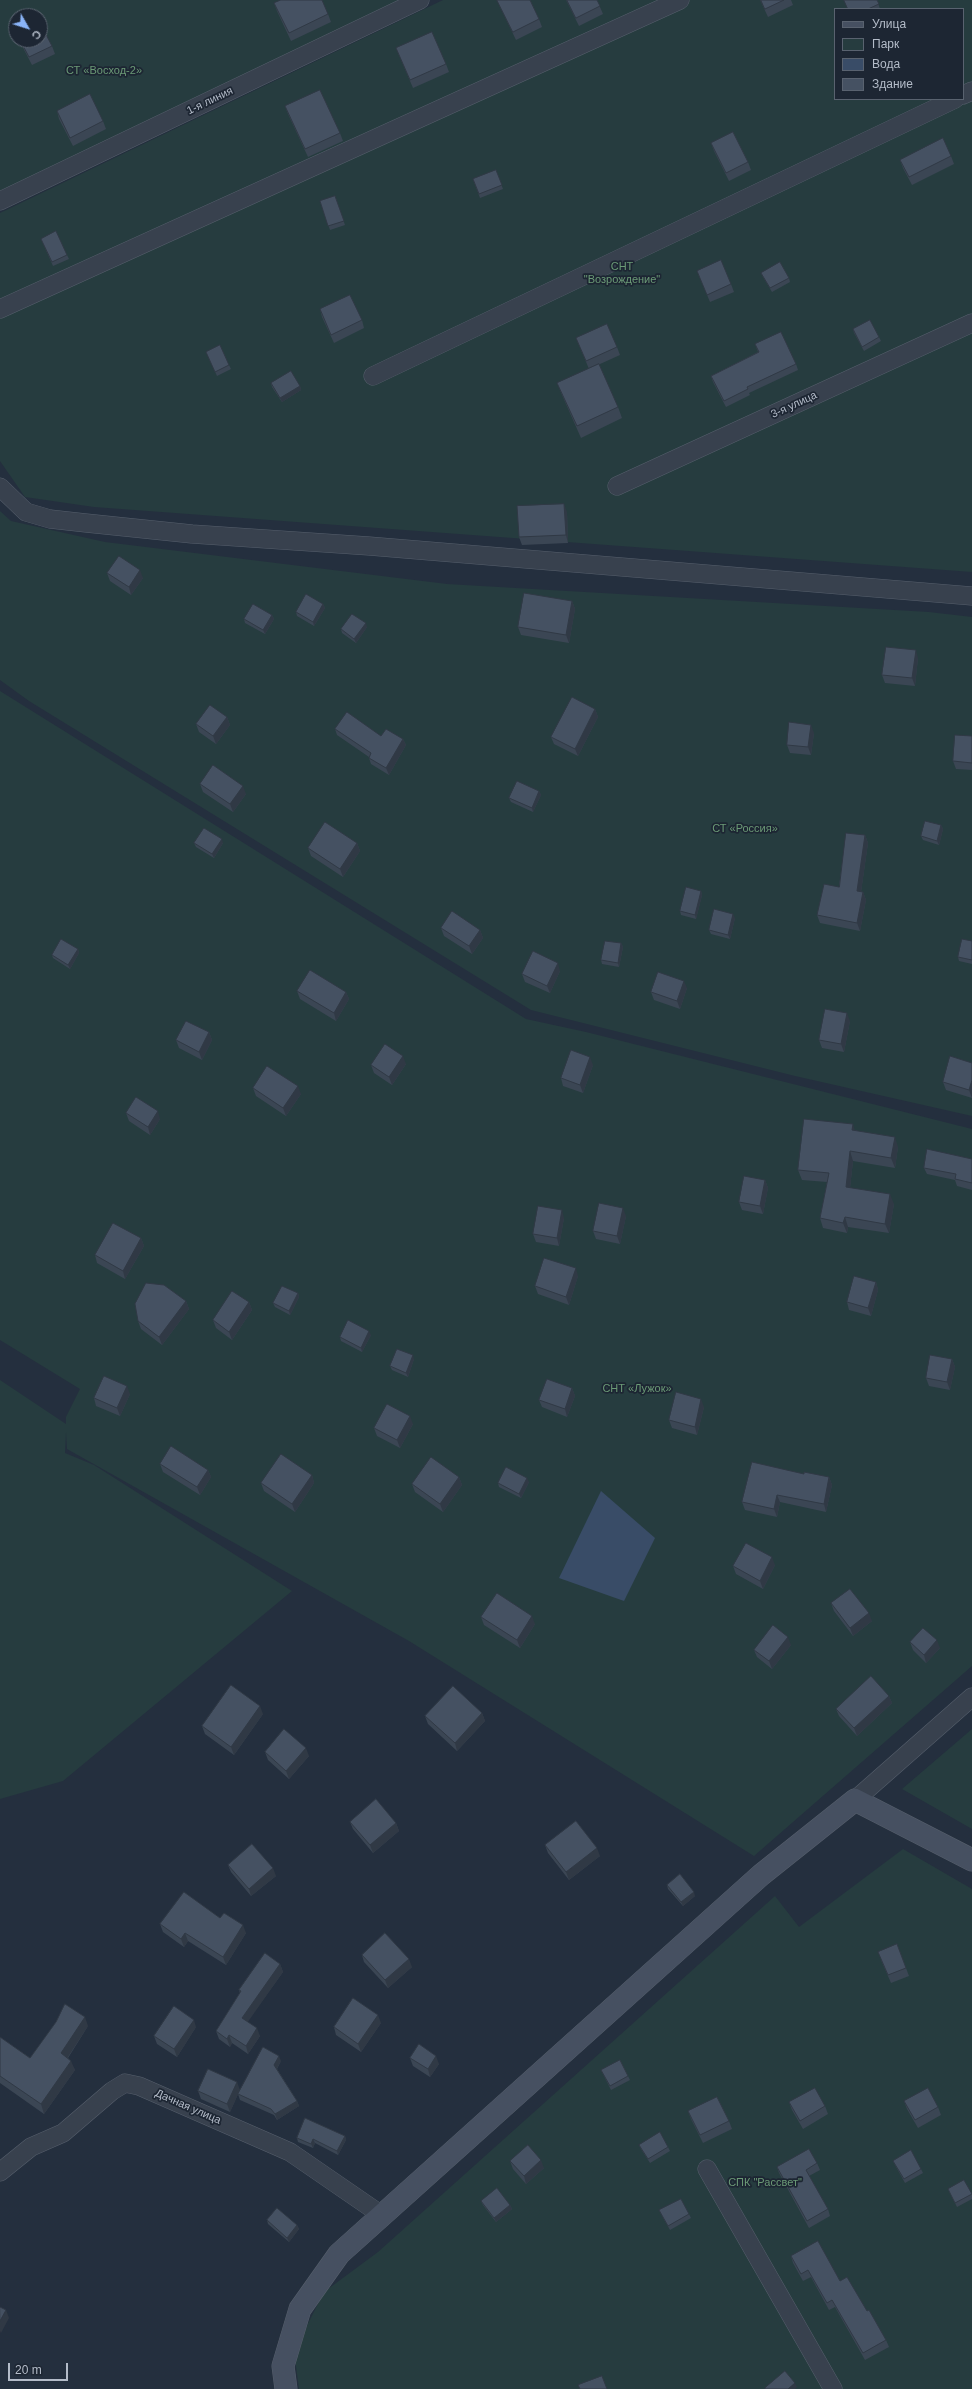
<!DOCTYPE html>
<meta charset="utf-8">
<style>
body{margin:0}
#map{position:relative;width:972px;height:2389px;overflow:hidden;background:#242f3e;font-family:Arial,sans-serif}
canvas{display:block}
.legend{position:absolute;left:834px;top:8px;width:130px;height:92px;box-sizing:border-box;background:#1d2633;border:1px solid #59626f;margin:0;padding:5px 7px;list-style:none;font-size:12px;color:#b4bcc9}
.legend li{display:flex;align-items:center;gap:8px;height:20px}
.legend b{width:20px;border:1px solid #59626f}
.north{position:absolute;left:8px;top:8px;width:40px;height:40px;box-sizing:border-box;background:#1d2633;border:1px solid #59626f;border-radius:50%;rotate:129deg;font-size:11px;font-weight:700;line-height:16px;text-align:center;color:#b4bcc9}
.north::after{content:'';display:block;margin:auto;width:14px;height:18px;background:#8ab4f8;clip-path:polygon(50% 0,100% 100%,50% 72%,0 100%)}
.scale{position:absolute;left:8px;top:2363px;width:60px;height:18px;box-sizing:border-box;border:2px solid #b4bcc9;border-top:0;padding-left:5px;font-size:12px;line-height:14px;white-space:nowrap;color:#b4bcc9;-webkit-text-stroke:3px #1d2633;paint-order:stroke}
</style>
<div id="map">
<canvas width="972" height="2389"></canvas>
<ul class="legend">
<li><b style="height:5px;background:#465061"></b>Улица</li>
<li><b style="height:11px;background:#263c3f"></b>Парк</li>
<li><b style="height:11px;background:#394c67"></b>Вода</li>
<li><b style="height:11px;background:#455162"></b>Здание</li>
</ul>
<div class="north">С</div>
<div class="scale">20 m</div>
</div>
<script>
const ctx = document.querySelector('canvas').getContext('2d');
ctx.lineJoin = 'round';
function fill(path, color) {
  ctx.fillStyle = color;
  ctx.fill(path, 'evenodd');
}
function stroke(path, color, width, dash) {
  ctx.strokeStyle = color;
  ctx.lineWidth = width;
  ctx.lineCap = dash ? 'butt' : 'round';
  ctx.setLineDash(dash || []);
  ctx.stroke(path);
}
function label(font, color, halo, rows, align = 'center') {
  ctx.font = font + ' Arial,sans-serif';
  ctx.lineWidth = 3.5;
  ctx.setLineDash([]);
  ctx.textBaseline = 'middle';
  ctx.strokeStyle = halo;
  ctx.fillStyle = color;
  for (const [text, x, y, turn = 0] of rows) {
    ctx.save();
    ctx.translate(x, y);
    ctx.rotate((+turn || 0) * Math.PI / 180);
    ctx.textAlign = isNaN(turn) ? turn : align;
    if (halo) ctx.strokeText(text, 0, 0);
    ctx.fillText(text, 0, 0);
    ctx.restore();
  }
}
fill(new Path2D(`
 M0,0H413L0,200ZM16,16H40V40H16Z
 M443,0H972V572L94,507L25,497L0,461V213ZM835,9H963V99H835Z
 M0,511L11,521L105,542L447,584L929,612L972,617V1116L795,1076L531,1010L29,701L0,680Z
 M0,691L526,1019L586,1032L972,1129V1666L754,1856L409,1641L67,1449L66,1432L65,1453L94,1465L292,1591L63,1781L0,1799V1380L66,1424V1417L80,1389L0,1340Z
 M972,1729V1829L902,1789Z
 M903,1849L972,1889V2389H299L294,2351L324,2292L378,2252L775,1896L799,1927Z`), '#263c3f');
fill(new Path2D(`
 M601,1491L655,1538L624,1601L559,1578Z`), '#394c67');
const street = new Path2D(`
 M963,95L972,91
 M0,201L420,0
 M0,309L680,0
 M373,376L955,99
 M617,486L972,323
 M0,487L26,512L50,519L86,523L192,534L369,546L972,596
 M855,1800L972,1697
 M707,2169L833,2389
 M0,2172L31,2147L63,2133L112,2091L125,2083L139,2086L290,2152L383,2216`);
const secondary = new Path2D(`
 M286,2389L283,2366L300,2309L339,2254L761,1875L855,1800L972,1860`);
stroke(street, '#565f6c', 19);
stroke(secondary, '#565f6c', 23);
stroke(street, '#38414e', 18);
stroke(secondary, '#465061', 22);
fill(new Path2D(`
 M497,0H530L539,19L542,27L516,40L499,5Z
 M566,0H597L603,14L579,26Z
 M760,0H791L793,5L768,17Z
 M844,0H877L880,9H848Z
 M274,3L328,14L331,22L291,41L277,11Z
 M19,40H40L52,46L55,54L32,65Z
 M396,48L446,64L449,72L413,88Z
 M285,106L340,133L343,141L308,157L288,114Z
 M57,111L103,121L106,129L73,146L59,119Z
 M711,143L748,162L751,170L729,181L714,151Z
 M951,156L954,164L912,185L903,168L900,160Z
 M496,170L503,189L480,198L473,179Z
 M335,196L345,225L330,230L320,201Z
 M41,239L67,255L69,259L53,266Z
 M697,271L731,284L734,292L710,302Z
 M761,273L789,278L790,282L772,292L763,277Z
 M320,309L362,320L364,328L334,343L322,317Z
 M853,329L879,337L881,341L864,351L854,333Z
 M576,338L617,347L620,355L589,369Z
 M755,344L796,364L798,370L749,393L750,395L726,407L713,382L711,376L758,352Z
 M206,352L229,365L231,369L217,376Z
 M271,383L300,386L301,390L282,402L272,387Z
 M557,383L618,407L622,418L581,438L562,395Z
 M567,512L568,543L522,545L519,537Z
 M107,573L143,578L131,595L110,581Z
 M572,601L575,609L569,643L521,635L518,627Z
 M323,604L325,608L314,626L297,616L296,612Z
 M272,615L274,619L265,634L245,623L244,619Z
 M367,627L356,643L342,633L341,629Z
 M918,658L915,686L885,683L882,675Z
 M595,709L598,717L578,756L554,744L551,737Z
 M227,717L230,725L216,744L199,732L196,724Z
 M335,729L403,739L406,745L389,775L371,764L369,758V757L337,735Z
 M814,733L811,755L790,753L787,745Z
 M972,736V770L956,769L953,761Z
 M200,784L246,794L233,812L203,792Z
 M539,791L541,795L533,812L511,802L509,798Z
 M941,825L943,829L939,845L923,840L921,836Z
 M865,835L868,843L861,892H863L866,900L860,931L820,923L817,915L839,887Z
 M194,843H223L214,858L196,847Z
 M357,843L360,851L343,877L311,856L308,848Z
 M701,891L702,895L696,919L681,915L680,911Z
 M735,918L730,939L711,934L709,930Z
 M441,928L480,930L483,938L472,954L444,936Z
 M972,941V964L959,961L958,957Z
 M621,943L623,947L619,967L602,964L601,960Z
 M78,949L79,953L70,969L53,958L52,955Z
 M560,971L550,993L525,982L522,974Z
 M687,988L680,1009L654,1000L651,992Z
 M297,991L346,992L349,999L336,1021L300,999Z
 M850,1021L844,1052L822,1048L819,1040Z
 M209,1032L212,1040L202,1060L179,1048L176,1040Z
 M972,1063V1098L946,1090L943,1082Z
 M406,1064L392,1085L374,1073L371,1065Z
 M593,1065L583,1093L563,1086L561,1078Z
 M253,1088L301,1094L286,1116L256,1096Z
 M126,1113L160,1119L150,1135L129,1121Z
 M855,1130L898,1147L895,1168L853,1161L850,1188L894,1204L889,1233L848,1227L847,1233L823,1228L820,1218L827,1182L802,1180L798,1170Z
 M972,1159V1190L957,1186L955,1180L927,1174L924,1168Z
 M765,1180L768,1188L763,1214L742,1210L739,1202Z
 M626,1216L620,1244L596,1239L593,1231Z
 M564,1218L559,1246L536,1242L533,1234Z
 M141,1238L144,1246L125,1279L97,1263L95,1255Z
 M578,1276L569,1305L538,1294L535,1286Z
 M876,1282L878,1290L871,1316L849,1310L847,1302Z
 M298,1293L299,1297L290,1315L275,1307L273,1303Z
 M186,1301L189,1309L162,1345L141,1329L138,1321Z
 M249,1302L252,1310L232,1340L216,1328L213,1320Z
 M371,1335L362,1352L341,1341L340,1337Z
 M414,1359L408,1377L392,1370L390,1366Z
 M952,1359L955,1367L950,1390L929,1386L926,1378Z
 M572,1388L575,1396L567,1417L542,1407L539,1400Z
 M130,1394L120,1416L96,1406L94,1398Z
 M704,1407L697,1435L672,1428L669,1420Z
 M413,1424L400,1448L377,1436L374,1428Z
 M160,1464L208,1470L211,1477L200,1495L163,1472Z
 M804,1474L829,1477L832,1485L826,1512L780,1502L777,1517L745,1510L742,1502Z
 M312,1475L314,1483L295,1512L264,1491L261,1483Z
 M459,1477L462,1485L443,1512L415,1492L412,1484Z
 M529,1482L521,1498L499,1487L498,1483Z
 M775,1565L763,1589L736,1574L733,1566Z
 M831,1603L872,1621L853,1636L834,1611Z
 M481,1617L535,1624L520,1648L484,1625Z
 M910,1642L940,1648L926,1663L913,1650Z
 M791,1645L772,1669L757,1657L754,1650Z
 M889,1696L892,1703L857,1736L839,1716L836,1709Z
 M482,1713L485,1721L457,1751L428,1724L425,1716Z
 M263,1714L234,1755L205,1734L202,1726Z
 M265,1752L309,1756L289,1779L268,1760Z
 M350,1822L396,1823L399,1831L373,1853L353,1829Z
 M545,1845L600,1856L569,1880L548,1853Z
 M228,1865L276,1876L251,1896L231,1872Z
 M667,1885L695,1896L683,1906L668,1889Z
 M220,1918L246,1933L226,1965L188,1941L184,1947L163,1932L160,1924Z
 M897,1944L909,1976L891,1983L881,1960Z
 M362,1955L412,1967L388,1988L364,1962Z
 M280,1964L283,1972L247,2022L260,2036L248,2054L232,2043L230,2047L219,2039L216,2031L240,1993L239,1990Z
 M381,2023L361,2052L336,2035L334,2027Z
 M88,2026L68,2058L75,2070L44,2114L0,2083V2037L30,2058Z
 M196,2027L177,2057L157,2044L154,2036Z
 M410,2058L439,2064L430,2077L413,2066Z
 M281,2061L277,2069L297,2101L299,2106L277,2120L274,2115L240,2100L238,2094L230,2112L201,2099L198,2091L240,2090Z
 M601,2070L628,2076L630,2080L611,2090Z
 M904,2101L938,2107L941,2115L918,2128L907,2109Z
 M789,2102L825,2106L828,2114L803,2129L792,2110Z
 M688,2111L729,2121L732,2129L703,2143L691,2119Z
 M345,2136L346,2140L338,2155L315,2143L313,2148L298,2142L297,2138Z
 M639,2145L668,2147L670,2151L650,2163L641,2149Z
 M510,2161L544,2168L526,2184L513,2169Z
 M893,2161L921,2169L923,2173L905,2183L895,2165Z
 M817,2163L820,2170L809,2176L828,2209L830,2216L809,2228L779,2173L777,2167Z
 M948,2189L972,2194V2199L957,2207Z
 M481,2201L510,2205L512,2209L496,2222L483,2205Z
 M659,2210L689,2214L691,2218L670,2230L661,2214Z
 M267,2220L297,2225L299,2229L289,2242L268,2224Z
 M791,2256L840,2281L867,2311L886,2340L889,2347L865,2360L835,2307L829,2310L811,2277L803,2281L793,2263Z`), '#3b4654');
fill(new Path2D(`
 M300,386L301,390L282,402L280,398Z
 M564,504L567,512L568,543L566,535Z
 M140,570L143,578L131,595L129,587Z
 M572,601L575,609L569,643L566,635Z
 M323,604L325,608L314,626L313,622Z
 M272,615L274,619L265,634L263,630Z
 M366,623L367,627L356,643L354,639Z
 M916,650L918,658L915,686L912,678Z
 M595,709L598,717L578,756L575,749Z
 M227,717L230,725L216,744L213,736Z
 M811,725L814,733L811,755L808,747Z
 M403,739L406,745L389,775L386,768Z
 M243,786L246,794L233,812L230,804Z
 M539,791L541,795L533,812L532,808Z
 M941,825L943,829L939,845L937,841Z
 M865,835L868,843L860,899L857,891Z
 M222,839L223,843L214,858L212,854Z
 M357,843L360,851L343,877L340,869Z
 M701,891L702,895L696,919L695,915Z
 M863,892L866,900L860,931L857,923Z
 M733,914L735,918L730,939L728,935Z
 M480,930L483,938L472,954L469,946Z
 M621,943L623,947L619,967L618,963Z
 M78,949L79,953L70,969L68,965Z
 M558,963L560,971L550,993L547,986Z
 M684,981L687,988L680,1009L677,1001Z
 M346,992L349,999L336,1021L334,1013Z
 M847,1013L850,1021L844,1052L841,1044Z
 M209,1032L212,1040L202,1060L199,1052Z
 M403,1056L406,1064L392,1085L389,1077Z
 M590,1057L593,1065L583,1093L580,1085Z
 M972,1080V1098L969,1090Z
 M298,1086L301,1094L286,1116L283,1108Z
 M158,1111L160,1119L150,1135L148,1127Z
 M853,1124L856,1134L852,1130Z
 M895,1137L898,1147L895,1168L891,1158Z
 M850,1151L853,1161L849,1197L846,1187Z
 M765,1180L768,1188L763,1214L760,1206Z
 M890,1194L894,1204L889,1233L885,1224Z
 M623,1208L626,1216L620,1244L617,1236Z
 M562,1210L564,1218L559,1246L557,1238Z
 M845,1217L848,1227L847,1233L843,1223Z
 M141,1238L144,1246L125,1279L123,1271Z
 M576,1268L578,1276L569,1305L566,1297Z
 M876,1282L878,1290L871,1316L868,1308Z
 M298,1293L299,1297L290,1315L289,1311Z
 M186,1301L189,1309L162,1345L159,1337Z
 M249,1302L252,1310L232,1340L229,1332Z
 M369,1331L371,1335L362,1352L361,1348Z
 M413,1355L414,1359L408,1377L406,1373Z
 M952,1359L955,1367L950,1390L947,1382Z
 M127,1386L130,1394L120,1416L117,1408Z
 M572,1388L575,1396L567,1417L565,1409Z
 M701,1399L704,1407L697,1435L695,1427Z
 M410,1416L413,1424L400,1448L397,1440Z
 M208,1470L211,1477L200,1495L197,1487Z
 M312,1475L314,1483L295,1512L292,1504Z
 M459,1477L462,1485L443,1512L440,1504Z
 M829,1477L832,1485L826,1512L824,1504Z
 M527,1478L529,1482L521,1498L519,1494Z
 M777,1495L780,1502L777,1517L774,1509Z
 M772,1557L775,1565L763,1589L760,1581Z
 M869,1613L872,1621L853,1636L850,1628Z
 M532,1616L535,1624L520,1648L517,1640Z
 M788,1637L791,1645L772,1669L769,1661Z
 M937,1640L940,1648L926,1663L924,1655Z
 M889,1696L892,1703L857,1736L854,1728Z
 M260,1706L263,1714L234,1755L231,1747Z
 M482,1713L485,1721L457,1751L455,1743Z
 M306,1748L309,1756L289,1779L286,1771Z
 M396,1823L399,1831L373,1853L370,1845Z
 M597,1848L600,1856L569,1880L566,1872Z
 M273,1868L276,1876L251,1896L249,1889Z
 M694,1892L695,1896L683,1906L681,1902Z
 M243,1925L246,1933L226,1965L223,1957Z
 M185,1933L188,1941L184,1947L181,1939Z
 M409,1959L412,1967L388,1988L385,1980Z
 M280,1964L283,1972L245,2026L242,2018Z
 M378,2015L381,2023L361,2052L358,2044Z
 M85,2017L88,2026L64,2063L61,2053Z
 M194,2020L196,2027L177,2057L174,2049Z
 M257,2028L260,2036L248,2054L246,2046Z
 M229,2035L232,2043L230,2047L227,2039Z
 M279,2056L281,2061L276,2070L274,2065Z
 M436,2056L439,2064L430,2077L428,2069Z
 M71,2061L75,2070L44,2114L41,2104Z
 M237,2082L240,2090L230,2112L227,2104Z
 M297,2101L299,2106L277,2120L275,2114Z
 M345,2136L346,2140L338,2155L337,2151Z
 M313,2139L315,2143L313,2148L311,2144Z
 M541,2160L544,2168L526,2184L524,2176Z
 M510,2205L512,2209L496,2222L494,2218Z
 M297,2225L299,2229L289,2242L287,2238Z
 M6,2310L9,2318L1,2333L0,2331V2321Z
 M795,2383L797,2387L795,2389H788Z`), '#303945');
const building = new Path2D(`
 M281,0H322L328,14L289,33L274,3Z
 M497,0H530L539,19L513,32Z
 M567,0H597L600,6L576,18Z
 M761,0H784L765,9Z
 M844,0H877L879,4L868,9H848Z
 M40,25H41L52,46L29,57L20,40H40Z
 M432,32L446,64L410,80L396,48Z
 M320,90L340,133L305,149L285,106Z
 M90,94L103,121L70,138L57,111Z
 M733,132L748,162L726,173L711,143Z
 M943,138L951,156L909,177L900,160Z
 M496,170L502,185L479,194L473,179Z
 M335,196L344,221L328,226L320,201Z
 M56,231L67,255L52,262L41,239Z
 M721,260L731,284L707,295L697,271Z
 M780,262L789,278L770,288L761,273Z
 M350,295L362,320L331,335L320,309Z
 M870,320L879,337L862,347L853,329Z
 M607,324L617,347L586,361L576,338Z
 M781,332L796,364L747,387L748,389L724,401L711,376L759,352L755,344Z
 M220,345L229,365L215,372L206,352Z
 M599,364L618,407L577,426L557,383Z
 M291,371L300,386L280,398L271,383Z
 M564,504L566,535L519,537L517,506Z
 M119,556L140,570L129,587L107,573Z
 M524,593L572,601L566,635L518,627Z
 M306,594L323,604L313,622L296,612Z
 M253,604L272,615L263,630L244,619Z
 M352,614L366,623L354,639L341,629Z
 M886,647L916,650L912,678L882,675Z
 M572,697L595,709L575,749L551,737Z
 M210,705L227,717L213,736L196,724Z
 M347,712L381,736L386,729L403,739L386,768L369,758L371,753L335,729Z
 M789,722L811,725L808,747L787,745Z
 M955,735L972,736V763L953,761Z
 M213,765L243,786L230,804L200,784Z
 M517,781L539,791L532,808L509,798Z
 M925,821L941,825L937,841L921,836Z
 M325,822L357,843L340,869L308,848Z
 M204,828L222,839L212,854L194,843Z
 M846,833L865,835L857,891L863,892L857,923L817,915L824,884L839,887Z
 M686,887L701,891L695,915L680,911Z
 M714,909L733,914L728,935L709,930Z
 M452,911L480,930L469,946L441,928Z
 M61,939L78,949L68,965L52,955Z
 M962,939L972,941V960L958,957Z
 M605,941L621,943L618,963L601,960Z
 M533,951L558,963L547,986L522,974Z
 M310,970L346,992L334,1013L297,991Z
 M658,972L684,981L677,1001L651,992Z
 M825,1009L847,1013L841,1044L819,1040Z
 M186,1021L209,1032L199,1052L176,1040Z
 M385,1044L403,1056L389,1077L371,1065Z
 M571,1050L590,1057L580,1085L561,1078Z
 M950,1056L972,1063V1080L969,1090L943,1082Z
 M267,1066L298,1086L283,1108L253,1088Z
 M136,1097L158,1111L148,1127L126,1113Z
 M804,1119L853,1124L852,1130L895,1137L891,1158L850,1151L846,1187L890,1194L885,1224L845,1217L843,1223L820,1218L829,1173L798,1170Z
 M927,1149L972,1159V1183L955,1179L956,1174L924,1168Z
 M744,1176L765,1180L760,1206L739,1202Z
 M599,1203L623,1208L617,1236L593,1231Z
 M538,1206L562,1210L557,1238L533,1234Z
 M113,1223L141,1238L123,1271L95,1255Z
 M544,1258L576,1268L566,1297L535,1286Z
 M854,1276L876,1282L868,1308L847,1302Z
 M146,1283L164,1285L186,1301L159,1337L138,1321L135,1304Z
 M282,1286L298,1293L289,1311L273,1303Z
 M232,1291L249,1302L229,1332L213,1320Z
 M348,1320L369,1331L361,1348L340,1337Z
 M397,1349L413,1355L406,1373L390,1366Z
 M930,1355L952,1359L947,1382L926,1378Z
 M104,1376L127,1386L117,1408L94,1398Z
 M547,1379L572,1388L565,1409L539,1400Z
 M676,1392L701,1399L695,1427L669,1420Z
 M387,1404L410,1416L397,1440L374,1428Z
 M171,1446L208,1470L197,1487L160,1464Z
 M281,1454L312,1475L292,1504L261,1483Z
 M431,1457L459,1477L440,1504L412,1484Z
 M752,1462L804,1474V1472L829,1477L824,1504L777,1495L774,1509L742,1502Z
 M506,1467L527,1478L519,1494L498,1483Z
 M746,1543L772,1557L760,1581L733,1566Z
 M850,1589L869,1613L850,1628L831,1603Z
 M497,1593L532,1616L517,1640L481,1617Z
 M773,1625L788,1637L769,1661L754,1650Z
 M923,1628L937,1640L924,1655L910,1642Z
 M871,1676L889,1696L854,1728L836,1709Z
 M231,1685L260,1706L231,1747L202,1726Z
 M453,1686L482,1713L455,1743L425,1716Z
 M284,1729L306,1748L286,1771L265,1752Z
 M376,1799L396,1823L370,1845L350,1822Z
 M576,1821L597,1848L566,1872L545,1845Z
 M252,1844L273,1868L249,1889L228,1865Z
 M680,1874L694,1892L681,1902L667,1885Z
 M184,1892L220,1918L224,1913L243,1925L223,1957L185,1933L181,1939L160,1924Z
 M385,1933L409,1959L385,1980L362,1955Z
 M897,1944L906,1968L888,1975L878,1952Z
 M265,1953L280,1964L242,2018L257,2028L246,2046L229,2035L227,2039L216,2031L241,1991L239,1990Z
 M353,1998L378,2015L358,2044L334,2027Z
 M65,2004L85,2017L61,2053L71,2061L41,2104L0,2076V2037L30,2058L56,2022Z
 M174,2006L194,2020L174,2049L154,2036Z
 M419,2044L436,2056L428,2069L410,2058Z
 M263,2047L279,2056L274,2065L297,2101L275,2114L271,2109L238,2094Z
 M620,2060L628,2076L610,2086L601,2070Z
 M208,2069L237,2082L227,2104L198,2091Z
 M815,2088L825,2106L800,2121L789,2102Z
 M928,2088L938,2107L915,2120L904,2101Z
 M717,2097L729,2121L700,2135L688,2111Z
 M305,2118L345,2136L337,2151L313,2139L311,2144L297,2138Z
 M660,2132L668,2147L648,2159L639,2145Z
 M528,2145L541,2160L524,2176L510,2161Z
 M809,2149L817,2163L806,2170L828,2209L807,2221L777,2167Z
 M911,2150L921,2169L904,2179L893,2161Z
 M964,2180L972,2194L955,2203L948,2189Z
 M497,2188L510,2205L494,2218L481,2201Z
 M681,2199L689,2214L668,2226L659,2210Z
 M277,2208L297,2225L287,2238L267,2220Z
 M818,2241L840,2281L847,2277L867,2311L869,2310L886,2340L863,2353L832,2300L827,2303L808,2270L801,2274L791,2256Z
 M0,2307L6,2310L0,2321Z
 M785,2371L795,2383L788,2389H765V2388Z
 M602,2376L607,2389H580L578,2385Z`);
fill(building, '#455162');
stroke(building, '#303945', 1);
label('11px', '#6b9a76', '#1d2633', [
 ["СТ «Восход-2»",104,71],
 ["СНТ",622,267],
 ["\"Возрождение\"",622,280],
 ["СТ «Россия»",745,829],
 ["СНТ «Лужок»",637,1389],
 ["СПК \"Рассвет\"",765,2183]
]);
label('11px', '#b4bcc9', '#1d2633', [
 ["1-я линия",210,101,-26],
 ["3-я улица",794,405,-25],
 ["Дачная улица",188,2107,24]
]);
</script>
